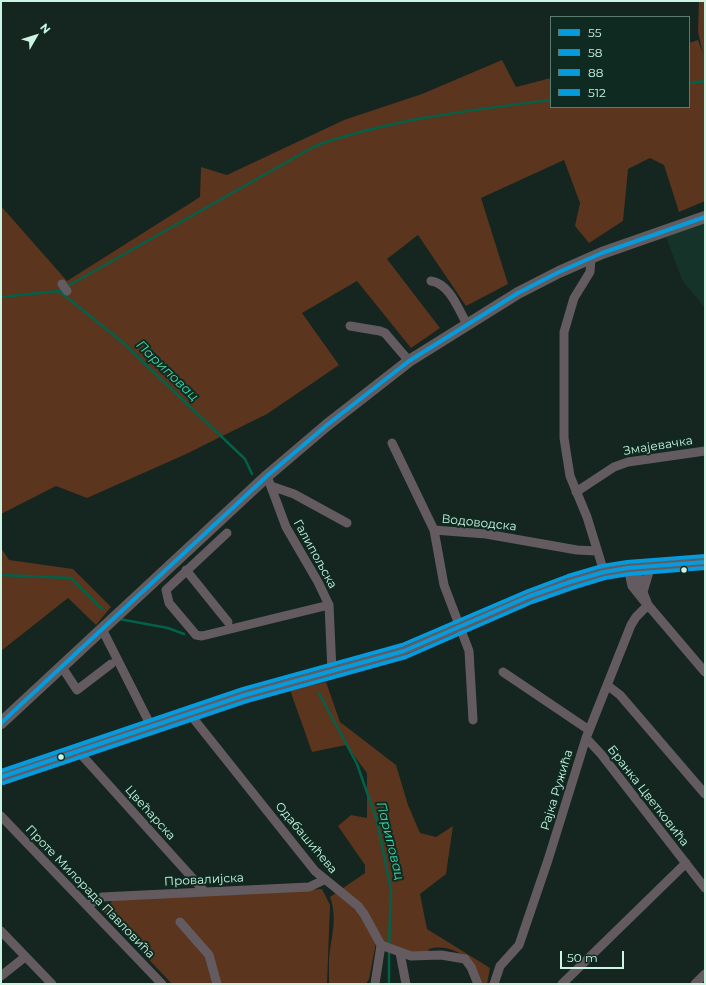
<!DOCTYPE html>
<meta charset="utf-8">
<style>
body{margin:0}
#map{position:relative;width:706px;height:985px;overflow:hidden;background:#15251f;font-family:Montserrat,sans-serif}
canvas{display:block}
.frame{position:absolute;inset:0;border:2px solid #cbf4e2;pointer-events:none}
.legend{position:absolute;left:550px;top:16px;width:140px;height:92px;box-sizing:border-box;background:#0f2b21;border:1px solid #5a7b6e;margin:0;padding:5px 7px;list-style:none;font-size:12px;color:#cbf4e2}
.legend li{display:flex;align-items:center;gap:8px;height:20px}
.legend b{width:20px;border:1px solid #5a7b6e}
.north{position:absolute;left:16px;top:16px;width:40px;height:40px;-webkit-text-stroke:3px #0f2b21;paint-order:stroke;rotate:51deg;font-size:11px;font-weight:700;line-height:16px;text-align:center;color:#cbf4e2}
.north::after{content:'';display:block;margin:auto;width:14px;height:18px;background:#cbf4e2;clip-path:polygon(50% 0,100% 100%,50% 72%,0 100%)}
.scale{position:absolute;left:560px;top:951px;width:64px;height:18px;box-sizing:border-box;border:2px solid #cbf4e2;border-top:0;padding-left:5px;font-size:12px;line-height:14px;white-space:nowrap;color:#cbf4e2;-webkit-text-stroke:3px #0f2b21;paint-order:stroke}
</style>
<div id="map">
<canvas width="706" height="985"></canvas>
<div class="frame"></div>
<ul class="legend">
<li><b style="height:5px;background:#069bdc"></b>55</li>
<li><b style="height:5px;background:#069bdc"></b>58</li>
<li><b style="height:5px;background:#069bdc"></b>88</li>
<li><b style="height:5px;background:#069bdc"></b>512</li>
</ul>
<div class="north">N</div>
<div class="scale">50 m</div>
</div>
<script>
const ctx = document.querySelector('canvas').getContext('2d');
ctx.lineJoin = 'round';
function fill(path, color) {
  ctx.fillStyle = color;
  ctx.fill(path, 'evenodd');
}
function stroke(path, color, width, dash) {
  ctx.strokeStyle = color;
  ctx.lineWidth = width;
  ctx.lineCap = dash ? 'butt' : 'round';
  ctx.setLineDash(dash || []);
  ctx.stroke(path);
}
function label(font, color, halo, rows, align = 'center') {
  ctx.font = font + ' Montserrat,sans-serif';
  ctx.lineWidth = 4;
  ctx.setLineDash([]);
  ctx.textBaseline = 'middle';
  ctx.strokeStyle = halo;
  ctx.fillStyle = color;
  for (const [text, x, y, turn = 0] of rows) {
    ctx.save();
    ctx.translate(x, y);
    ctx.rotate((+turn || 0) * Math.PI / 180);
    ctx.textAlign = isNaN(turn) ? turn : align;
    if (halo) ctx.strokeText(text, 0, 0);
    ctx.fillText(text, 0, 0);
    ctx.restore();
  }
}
fill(new Path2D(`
 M705,221V308L682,280L666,237Z`), '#163329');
fill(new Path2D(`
 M699,1H705V201L679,212L664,165L650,158L628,169L623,221L589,243L575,226L580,203L564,160L481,198L508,284L466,306L418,235L387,259L440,328L411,348L357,281L302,313L339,365L267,414L184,455L87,498L56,486L1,514V206L67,281L200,197L201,167L227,175L344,120L422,94L502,60L516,87L551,78V107H689V43L698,40L703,54L698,32Z
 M1,548L9,560L73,569L111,607L96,625L68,598L1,651Z
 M326,682L340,722L396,765L408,805L420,833L436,837L453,826L446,874L420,894L427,929L490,968L487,984H483C475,961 454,942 429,949L425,956L376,943L369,979L366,984H329C329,976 329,967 329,959C331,937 338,919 330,897L365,873V865L338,826L351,815L367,818V773L346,745L312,752L290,690Z
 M322,889L330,905L327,984H172L103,911L113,900L254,891Z`), '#5b351e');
stroke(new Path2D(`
 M689,83L705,81
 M59,291L120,340L245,459L252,474
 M1,297L59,291L315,146C392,119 471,110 551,100
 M1,575L71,578L102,609
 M119,619L168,628L184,634
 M319,693L357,764L377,821L391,890L389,945
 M389,982V950`), '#046149', 2.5);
stroke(new Path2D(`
 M591,258L590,272L574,298L564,332V438L570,476L587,517L604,572
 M431,281C450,284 458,309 467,324
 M62,284L67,291
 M350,326L380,331L385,333L409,361
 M392,443L434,530L444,585L469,651L473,720
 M267,476L286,527L318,582L329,605L332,671
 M271,486L294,494L347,523
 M576,492L614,467L628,462L705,451
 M434,530L486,534L577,550L597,551
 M227,533L166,590L169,603L196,635L202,636L329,605
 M636,567L641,587L648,605L705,672
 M628,568L632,586L644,601
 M186,570L228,622
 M643,592L649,572L655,565
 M102,629L151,726
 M62,667L77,690L111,664
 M503,672L589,730
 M607,685L620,695L705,794
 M189,713L315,871L358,906L364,914L381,945L375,984
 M586,738L601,754L705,888
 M78,751L205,892
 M1,777L245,695L404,651L530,596L570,582L604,572L628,568L705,562
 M1,816L162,984
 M87,906L102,897L309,887L324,880
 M180,922L209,955L217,984
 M1,931L52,984
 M381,945L411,956L441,955L465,959L471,967L478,984
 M400,953L406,984
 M1,976L25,957
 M494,984L500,966L519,945L548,860L586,738L631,625L636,617L648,605
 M562,984L686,863
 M695,984L705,974`), '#645b60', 9);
stroke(new Path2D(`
 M1,723L267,476L327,425L409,361L518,293L559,272L602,253L705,217`), '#615c5f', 12);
stroke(new Path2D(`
 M1,723L267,476L327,425L409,361L518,293L559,272L602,253L705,217`), '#069bdc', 4);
stroke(new Path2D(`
 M1,777L245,695L404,651L530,596L570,582L604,572L628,568L705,562`), '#069bdc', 4);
stroke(new Path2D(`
 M3,783L247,701L406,657L532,602L572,588L605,578L629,574L705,568`), '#069bdc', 4);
stroke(new Path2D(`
 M1,771L243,689L402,645L528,591L568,576L602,566L627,562L705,556`), '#069bdc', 4);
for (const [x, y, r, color] of [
 [684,570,3.5,"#cbf4e2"],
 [61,757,3.5,"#cbf4e2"]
]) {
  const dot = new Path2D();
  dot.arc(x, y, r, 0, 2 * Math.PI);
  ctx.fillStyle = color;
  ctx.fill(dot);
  stroke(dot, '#0f2b21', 1.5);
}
label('12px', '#cbf4e2', '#0f2b21', [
 ["Змајевачка",658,446,-9],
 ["Водоводска",479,523,6],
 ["Галипољска",315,554,61],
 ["Рајка Ружића",557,790,-73],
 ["Бранка Цветковића",648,796,52],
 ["Цвећарска",150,813,48],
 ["Одабашићева",306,838,50],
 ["Провалијска",204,880,-3],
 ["Проте Милорада Павловића",90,892,46]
]);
label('italic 13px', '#41dbab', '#0f2b21', [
 ["Париповац",167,371,44],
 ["Париповац",390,841,76]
]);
</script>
